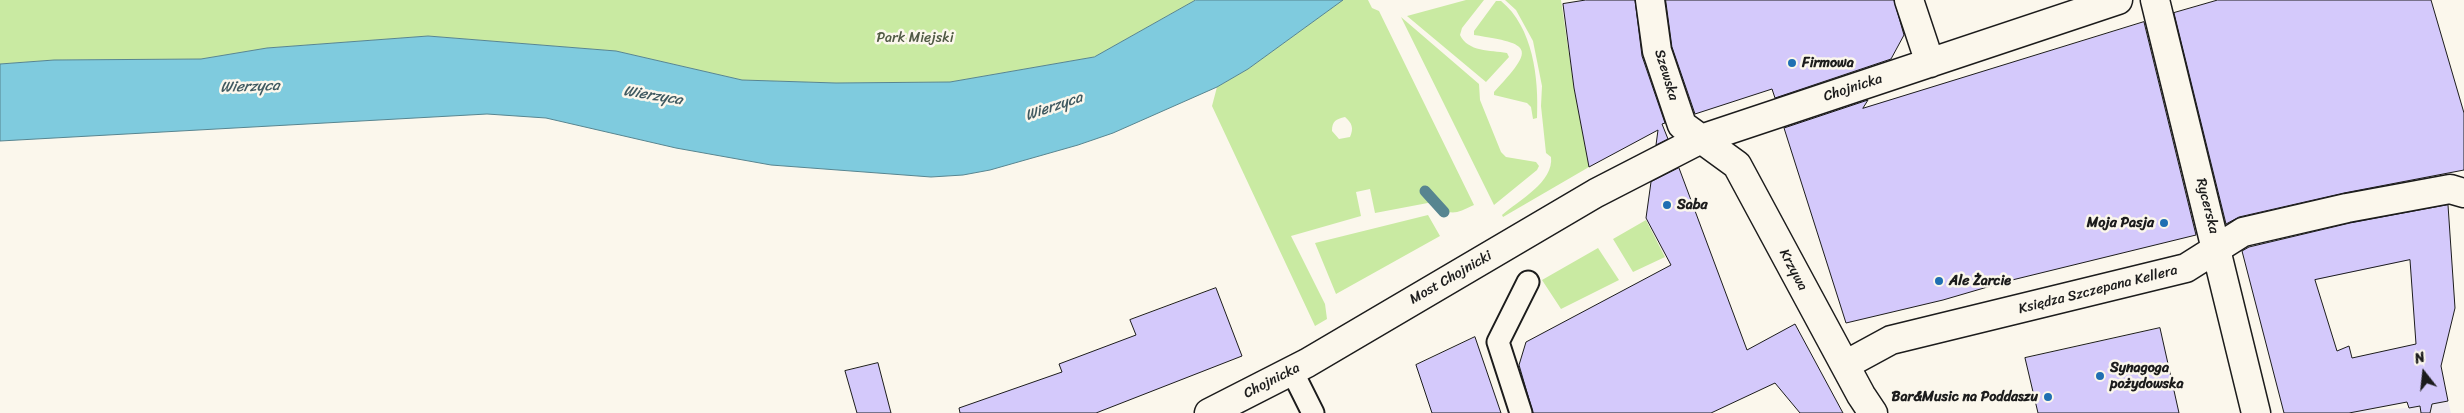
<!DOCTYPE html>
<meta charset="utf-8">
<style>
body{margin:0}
#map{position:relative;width:2464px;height:413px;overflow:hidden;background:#fbf7ec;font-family:Sriracha,sans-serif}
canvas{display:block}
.north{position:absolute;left:2399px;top:348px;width:50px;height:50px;-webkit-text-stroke:4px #fbf7ec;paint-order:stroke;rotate:344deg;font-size:14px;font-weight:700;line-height:20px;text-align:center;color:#1c1c1c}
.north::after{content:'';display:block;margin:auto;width:18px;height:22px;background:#1c1c1c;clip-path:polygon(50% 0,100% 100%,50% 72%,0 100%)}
</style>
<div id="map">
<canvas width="2464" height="413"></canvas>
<div class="north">N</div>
</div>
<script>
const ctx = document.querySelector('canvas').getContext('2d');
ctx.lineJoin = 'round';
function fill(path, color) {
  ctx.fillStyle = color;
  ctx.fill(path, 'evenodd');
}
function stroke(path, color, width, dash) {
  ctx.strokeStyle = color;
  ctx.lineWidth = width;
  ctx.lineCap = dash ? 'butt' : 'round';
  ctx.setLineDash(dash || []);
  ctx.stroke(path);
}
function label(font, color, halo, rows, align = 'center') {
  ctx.font = font + ' Sriracha,sans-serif';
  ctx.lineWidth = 5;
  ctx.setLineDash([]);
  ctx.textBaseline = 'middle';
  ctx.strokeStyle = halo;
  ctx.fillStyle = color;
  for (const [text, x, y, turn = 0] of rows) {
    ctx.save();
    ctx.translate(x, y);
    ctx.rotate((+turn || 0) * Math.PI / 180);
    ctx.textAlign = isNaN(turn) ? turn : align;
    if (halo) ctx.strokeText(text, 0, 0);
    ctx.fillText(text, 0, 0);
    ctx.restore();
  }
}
fill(new Path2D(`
 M2448,401L2451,413H2349L2366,410L2409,408Z`), '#efe9f0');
fill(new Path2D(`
 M0,0H1196L1094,57L950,82L836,83L742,80L616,51L428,36L267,48L201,59L54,60L0,64Z
 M1343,0H1368L1372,8L1379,11L1474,205C1455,214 1450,217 1433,202L1375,213L1370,189L1356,192L1361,216L1291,236L1325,304L1327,319L1315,326L1212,106L1217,87L1248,69ZM1345,117C1352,123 1354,128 1350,137L1339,139L1332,131C1332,121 1336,119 1345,117Z
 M1466,0H1484L1462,28L1460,35C1468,52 1490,50 1507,53L1509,57L1486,82L1407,16Z
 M1505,0H1561L1574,88L1589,167L1503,217L1502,215C1519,200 1554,182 1551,157L1546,153L1541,106L1542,86L1533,41L1516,10Z
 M1496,1H1501C1533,27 1539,78 1537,118L1533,119L1531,107L1527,103L1494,95V92C1535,48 1533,44 1474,35V31Z
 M1401,17L1479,84L1480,100L1501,152L1506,157L1536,162L1539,166L1537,170L1494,205Z
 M1428,215L1440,236L1336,294L1315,243Z
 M1646,220L1665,257L1633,272L1613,239Z
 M1598,248L1619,280L1561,309L1542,280Z`), '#c9eaa2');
const water = new Path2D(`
 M1196,0H1343L1248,69L1217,87L1113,133L1078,145L990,170L963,175L931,177L771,165L676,148L546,118L487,114L0,141V64L54,60L201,59L267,48L428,36L616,51L742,80L836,83L950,82L1094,57Z`);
fill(water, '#7fcbde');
stroke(water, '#578590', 1);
stroke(new Path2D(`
 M1425,191L1444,212`), '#578590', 11);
const building = new Path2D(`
 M1586,0H1635L1642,56L1665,123L1662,124L1668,139L1656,145L1658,130L1589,167L1574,88L1563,4Z
 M1666,0H1894L1904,35L1891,59L1775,98L1772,89L1695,114L1672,47Z
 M2218,0H2431L2464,113V170L2344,193L2239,217L2226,224L2174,13Z
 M2144,22L2196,235L2008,281L1943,300L1846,323L1784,128L1868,100L1863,108Z
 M1679,168L1747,350L1795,324L1843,413H1800L1775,383L1711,413H1533L1519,365L1526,342L1671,265L1646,218L1651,182Z
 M2448,205L2455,308L2441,366L2448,401L2432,404L2430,413H2421L2420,406L2409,408L2407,402L2349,413H2284L2242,251L2249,247L2350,223ZM2410,260L2416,344L2352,358L2349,346L2337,351L2315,280Z
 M1216,288L1242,356L1096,413H960L959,408L1062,372L1059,364L1136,335L1130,320Z
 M2160,328L2179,413H2038L2025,358Z
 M1475,337L1501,413H1432L1416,365Z
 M878,363L891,413H857L845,371Z`);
fill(building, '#d4c9fb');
stroke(building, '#1c1c1c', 1);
const lane = new Path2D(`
 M1292,371L1313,413
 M1521,413L1498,342L1528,282`);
const street = new Path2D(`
 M1650,0L1657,51L1682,125L1737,165L1861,395L1873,413
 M1909,0L1930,63
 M2155,0L2256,413
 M1845,365L1891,340L2186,268L2243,232L2347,208L2450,189L2464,193
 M1209,413L1307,363L1596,193L1701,139L2118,0`);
stroke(lane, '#1c1c1c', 25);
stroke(street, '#1c1c1c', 31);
stroke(lane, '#fbf7ec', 21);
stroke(street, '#fbf7ec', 28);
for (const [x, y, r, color] of [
 [1792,63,5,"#1f6fb2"],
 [1667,205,5,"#1f6fb2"],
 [2164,223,5,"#1f6fb2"],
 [1939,281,5,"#1f6fb2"],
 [2100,376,5,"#1f6fb2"],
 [2048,397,5,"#1f6fb2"]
]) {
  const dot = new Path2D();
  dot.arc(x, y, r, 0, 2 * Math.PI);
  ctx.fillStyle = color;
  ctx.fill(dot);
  stroke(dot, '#fbf7ec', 2);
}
label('14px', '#505a44', '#fbf7ec', [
 ["Park Miejski",915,38]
]);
label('bold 14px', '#1c1c1c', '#fbf7ec', [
 ["Firmowa",1802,63],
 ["Saba",1677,205],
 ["Moja Pasja",2154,223,"right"],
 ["Ale Żarcie",1949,281],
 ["Synagoga",2110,368],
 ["pożydowska",2110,384],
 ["Bar&Music na Poddaszu",2038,397,"right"]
], 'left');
label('14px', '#1c1c1c', '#fbf7ec', [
 ["Szewska",1666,75,73],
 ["Chojnicka",1853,88,-18],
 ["Rycerska",2207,206,76],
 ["Krzywa",1793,270,62],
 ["Most Chojnicki",1451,278,-30],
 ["Księdza Szczepana Kellera",2098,290,-14],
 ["Chojnicka",1272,381,-27]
]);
label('italic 15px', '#3f5960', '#fbf7ec', [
 ["Wierzyca",250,87,-2],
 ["Wierzyca",653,96,9],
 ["Wierzyca",1054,107,-19]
]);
</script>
